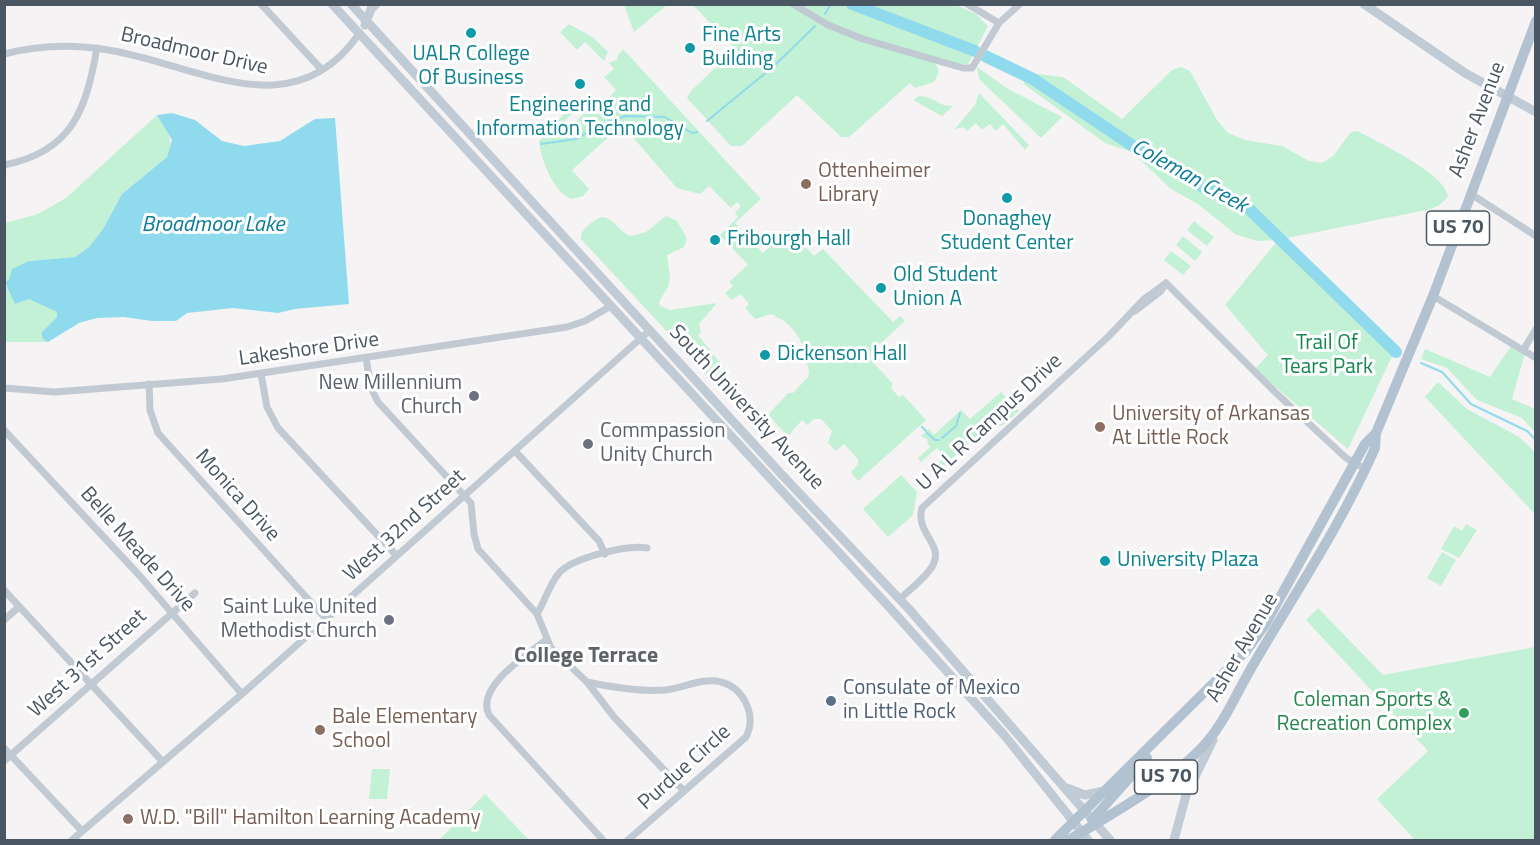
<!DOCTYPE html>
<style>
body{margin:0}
#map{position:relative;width:1540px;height:845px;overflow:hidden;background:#f5f3f3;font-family:"Titillium Web",sans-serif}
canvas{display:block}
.frame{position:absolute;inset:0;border:6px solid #4a5661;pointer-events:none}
</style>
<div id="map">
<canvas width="1540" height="845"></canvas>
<div class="frame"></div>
</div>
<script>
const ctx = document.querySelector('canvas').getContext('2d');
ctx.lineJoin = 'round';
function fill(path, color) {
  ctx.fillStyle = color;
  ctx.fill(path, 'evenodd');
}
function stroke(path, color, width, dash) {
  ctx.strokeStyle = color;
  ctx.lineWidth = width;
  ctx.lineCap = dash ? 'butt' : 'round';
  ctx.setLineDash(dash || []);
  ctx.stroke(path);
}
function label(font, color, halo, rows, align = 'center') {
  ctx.font = font + ' "Titillium Web",sans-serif';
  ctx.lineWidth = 6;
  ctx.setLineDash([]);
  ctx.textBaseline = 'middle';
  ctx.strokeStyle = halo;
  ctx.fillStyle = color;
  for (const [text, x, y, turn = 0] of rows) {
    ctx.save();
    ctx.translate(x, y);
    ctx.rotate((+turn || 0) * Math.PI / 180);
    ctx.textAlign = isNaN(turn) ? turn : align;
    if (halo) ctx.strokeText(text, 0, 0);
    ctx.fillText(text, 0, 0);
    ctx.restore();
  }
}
fill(new Path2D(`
 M624,5V4L667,5L634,32Z
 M693,5H956L976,14L988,26L968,64H936L939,72L934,82L915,88L910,83L849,137H841L797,95L742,146H731L687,98L691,91L735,49Z
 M569,24L592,37L608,52L604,61L585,42L577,50L560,32Z
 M623,49L761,199L735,223L763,253L789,229L814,256L823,249L893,322L900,316L905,321L871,352L870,359L893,384L891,388L899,397L903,395L926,420L858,481L851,472L858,464V459L844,444L836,451L828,443L832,431L821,419H814L807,425L802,420L788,436L768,415L788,393H793L808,377L809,371C804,350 803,336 784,321C779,318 775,317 772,314L755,319L745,308L749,304L741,294L731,300L725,293L733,286L729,282L748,265L720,235L738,217L735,213L741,206L737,202L731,208L709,186L700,194L677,188L622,125L572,170L589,189L583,196L572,199C553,192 541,160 539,141L572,105L576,109L565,121L570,128L589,107L595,112L616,90L604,77L614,69L609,63L617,60L618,55Z
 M977,67L1008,89L1062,117L1041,138L979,79Z
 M1181,67L1190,71L1217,120L1228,133L1245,140L1282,146L1309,161L1322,163L1333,156L1351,132L1358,131C1378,143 1445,173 1448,196L1441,204L1431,209L1287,238L1397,346L1348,449L1255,369L1268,355L1225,305L1278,240L1257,241L1235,234L1198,204L1171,189L1132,152L1105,143L1025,85L1022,78L1029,73L1063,77L1122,119L1172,70Z
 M979,93L1029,145L1025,150L1003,124L996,131L990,124L982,130L976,123L967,131L963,127L954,130L975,105Z
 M919,96C933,96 939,107 953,106L942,116L913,100Z
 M157,115C166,129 176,141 167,157L122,194L103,229L89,247L75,257L29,261L9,281L5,282V223L38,214L66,198Z
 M666,216L677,221L687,238L684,247L667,255L670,278L668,287L659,302L660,306L670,310L717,303L699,324L701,332L698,335L726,370L727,378L721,383L712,380L581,239C581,231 585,228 591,223C610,206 615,231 631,236L646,232Z
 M1194,221L1214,237L1207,246L1187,230Z
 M1183,236L1202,252L1195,261L1176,245Z
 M1171,251L1191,266L1183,275L1164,260Z
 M4,285L57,311L58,317L41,333L43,339L48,342H5Z
 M1513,343L1525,353L1512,399L1535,409V432L1522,418L1477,400L1447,368L1421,359L1425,349L1490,377Z
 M1438,382L1467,409L1519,437L1535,452V514L1425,397Z
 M1001,392L1019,411L1003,425L981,432L935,474L931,470L945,457L937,448L921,462L918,458L930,447L927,442L928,440L921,436L929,429L934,435L961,410L970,419Z
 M901,475L917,492L913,515L888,537L863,509Z
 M1466,524L1477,530L1459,558L1441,549L1454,526L1462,531Z
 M1442,552L1456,560L1441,586L1427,578Z
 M1318,608L1383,675L1535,647V840H1415L1377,799L1428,751L1306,620Z
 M372,769H390L387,799H369Z
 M485,794L529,840H439Z`), '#c3f1d5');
fill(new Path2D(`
 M172,113L195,120L222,141L244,146L280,141L315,119L335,118L349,304L295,309L278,313L233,308L187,313L176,321H152L124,317L97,318L79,323L48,342L43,339L41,333L57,317V312L29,299L15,304L5,282L9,280L12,269L29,261L75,257L89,247L103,229L122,194L167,157L172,140L157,115Z`), '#90daee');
stroke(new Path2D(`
 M825,14L831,4
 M707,121L774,66L815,26
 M541,144L576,139L604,123L626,116L665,117L692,133L697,132
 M1421,363L1442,372L1471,404L1527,431L1536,440
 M922,427L926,431
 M927,433L935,440H939
 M942,438L956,426L960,413`), '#90daee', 2);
stroke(new Path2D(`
 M852,4L975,51
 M985,56L1033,79L1142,152L1207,189L1246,206L1396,352`), '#90daee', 12);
stroke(new Path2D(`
 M261,4L322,70
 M793,4L828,25L863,39L963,68H972L999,23L1020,4
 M967,4L999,23
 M4,54C39,45 73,44 108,50C197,64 292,130 359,34
 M4,165C72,152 86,110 97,48
 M1471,194L1536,236
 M1166,283L1275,392L1346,458L1365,469
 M1433,296L1536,358
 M1135,311L1161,291L1166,283
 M1524,349L1536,329
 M366,358L371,388L378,402L471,503L474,534L478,549L537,614L551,648L587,682L614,717L684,791
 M261,374L267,407L278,428L396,555
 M149,384L150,410L158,433L326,619
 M4,388L55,392L222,379L567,327L585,321L611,306
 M4,430L139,575L242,694
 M515,451L599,541L605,554
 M4,590L163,762
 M900,599C910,589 926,578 933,565C944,544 915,533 922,508L1109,336L1144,299L1166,283
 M537,614C545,601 549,585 559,573C572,558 628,544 647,548
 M4,620L19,607
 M546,640C527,655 475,687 489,715L603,840
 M587,682C611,687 640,692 665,690C683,688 704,677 721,682C744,688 757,716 746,737L628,840
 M4,748L82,831
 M4,761L195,593
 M72,840L242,694L650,330`), '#c1cad2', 7);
stroke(new Path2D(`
 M332,4L890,608L1005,736L1088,840
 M351,4L783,476L908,608L1110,840
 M1364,4L1465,73L1536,112
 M365,25L371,9L376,4
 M1067,788L1085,795L1104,791
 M1174,840L1186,795L1213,740`), '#c1cbd6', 9);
stroke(new Path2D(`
 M1092,820L1147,758
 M1055,840L1246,651L1266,623L1365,444L1376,433
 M1069,840C1111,814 1174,780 1206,743C1226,720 1237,692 1253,665C1295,593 1341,525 1375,448L1376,433L1433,296L1536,21`), '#b3c2d1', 10);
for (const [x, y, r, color] of [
 [471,33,6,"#0f9aa8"],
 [690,48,6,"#0f9aa8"],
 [580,84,6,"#0f9aa8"],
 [806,184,6,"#8d6e63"],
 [1007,198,6,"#0f9aa8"],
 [715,240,6,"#0f9aa8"],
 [881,288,6,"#0f9aa8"],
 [765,355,6,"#0f9aa8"],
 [474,396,6,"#6b7280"],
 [1100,427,6,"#8d6e63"],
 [588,444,6,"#6b7280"],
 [1105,561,6,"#0f9aa8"],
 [389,620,6,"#6b7280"],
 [831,701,6,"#5c6f8a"],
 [1464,713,6,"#2e9e5b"],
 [320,730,6,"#8d6e63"],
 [128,819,6,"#8d6e63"]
]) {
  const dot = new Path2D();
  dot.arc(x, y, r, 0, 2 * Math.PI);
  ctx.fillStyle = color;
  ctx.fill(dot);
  stroke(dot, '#fff', 2);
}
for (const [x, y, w] of [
 [1458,228,63],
 [1166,777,63]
]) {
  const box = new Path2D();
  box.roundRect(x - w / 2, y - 17, w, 34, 4.5);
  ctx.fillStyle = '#fff';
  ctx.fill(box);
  stroke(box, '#4a5661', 1.5);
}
label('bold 20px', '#4a5661', null, [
 ["US 70",1458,228],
 ["US 70",1166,777]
]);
label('21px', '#0d838f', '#fff', [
 ["Fine Arts",702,36],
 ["Building",702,60],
 ["UALR College",471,55,"center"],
 ["Of Business",471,79,"center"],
 ["Engineering and",580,106,"center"],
 ["Information Technology",580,130,"center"],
 ["Donaghey",1007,220,"center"],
 ["Student Center",1007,244,"center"],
 ["Fribourgh Hall",727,240],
 ["Old Student",893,276],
 ["Union A",893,300],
 ["Dickenson Hall",777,355],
 ["University Plaza",1117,561]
], 'left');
label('21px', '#4a5661', '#fff', [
 ["Broadmoor Drive",194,52,13],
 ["Asher Avenue",1478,120,-69],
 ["Lakeshore Drive",309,350,-8],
 ["South University Avenue",746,408,47],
 ["U A L R Campus Drive",990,423,-43],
 ["Monica Drive",237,496,48],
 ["West 32nd Street",405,526,-42],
 ["Belle Meade Drive",137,550,48],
 ["Asher Avenue",1243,648,-60],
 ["West 31st Street",88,664,-42],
 ["Purdue Circle",685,768,-42]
]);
label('21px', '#785e54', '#fff', [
 ["Ottenheimer",818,172],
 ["Library",818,196],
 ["University of Arkansas",1112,415],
 ["At Little Rock",1112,439],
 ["Bale Elementary",332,718],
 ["School",332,742],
 ["W.D. \"Bill\" Hamilton Learning Academy",140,819]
], 'left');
label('21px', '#17864f', '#fff', [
 ["Trail Of",1327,344],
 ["Tears Park",1327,368]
]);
label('21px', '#5b616d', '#fff', [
 ["New Millennium",462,384],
 ["Church",462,408],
 ["Commpassion",600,432,"left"],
 ["Unity Church",600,456,"left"],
 ["Saint Luke United",377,608],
 ["Methodist Church",377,632]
], 'right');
label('21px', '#4e5e75', '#fff', [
 ["Consulate of Mexico",843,689],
 ["in Little Rock",843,713]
], 'left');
label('21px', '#27864d', '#fff', [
 ["Coleman Sports &",1452,701],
 ["Recreation Complex",1452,725]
], 'right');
label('italic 22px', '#0c7c9b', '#fff', [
 ["Coleman Creek",1189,177,29],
 ["Broadmoor Lake",213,226]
]);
label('bold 22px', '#5f6368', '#fff', [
 ["College Terrace",586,657]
]);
</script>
